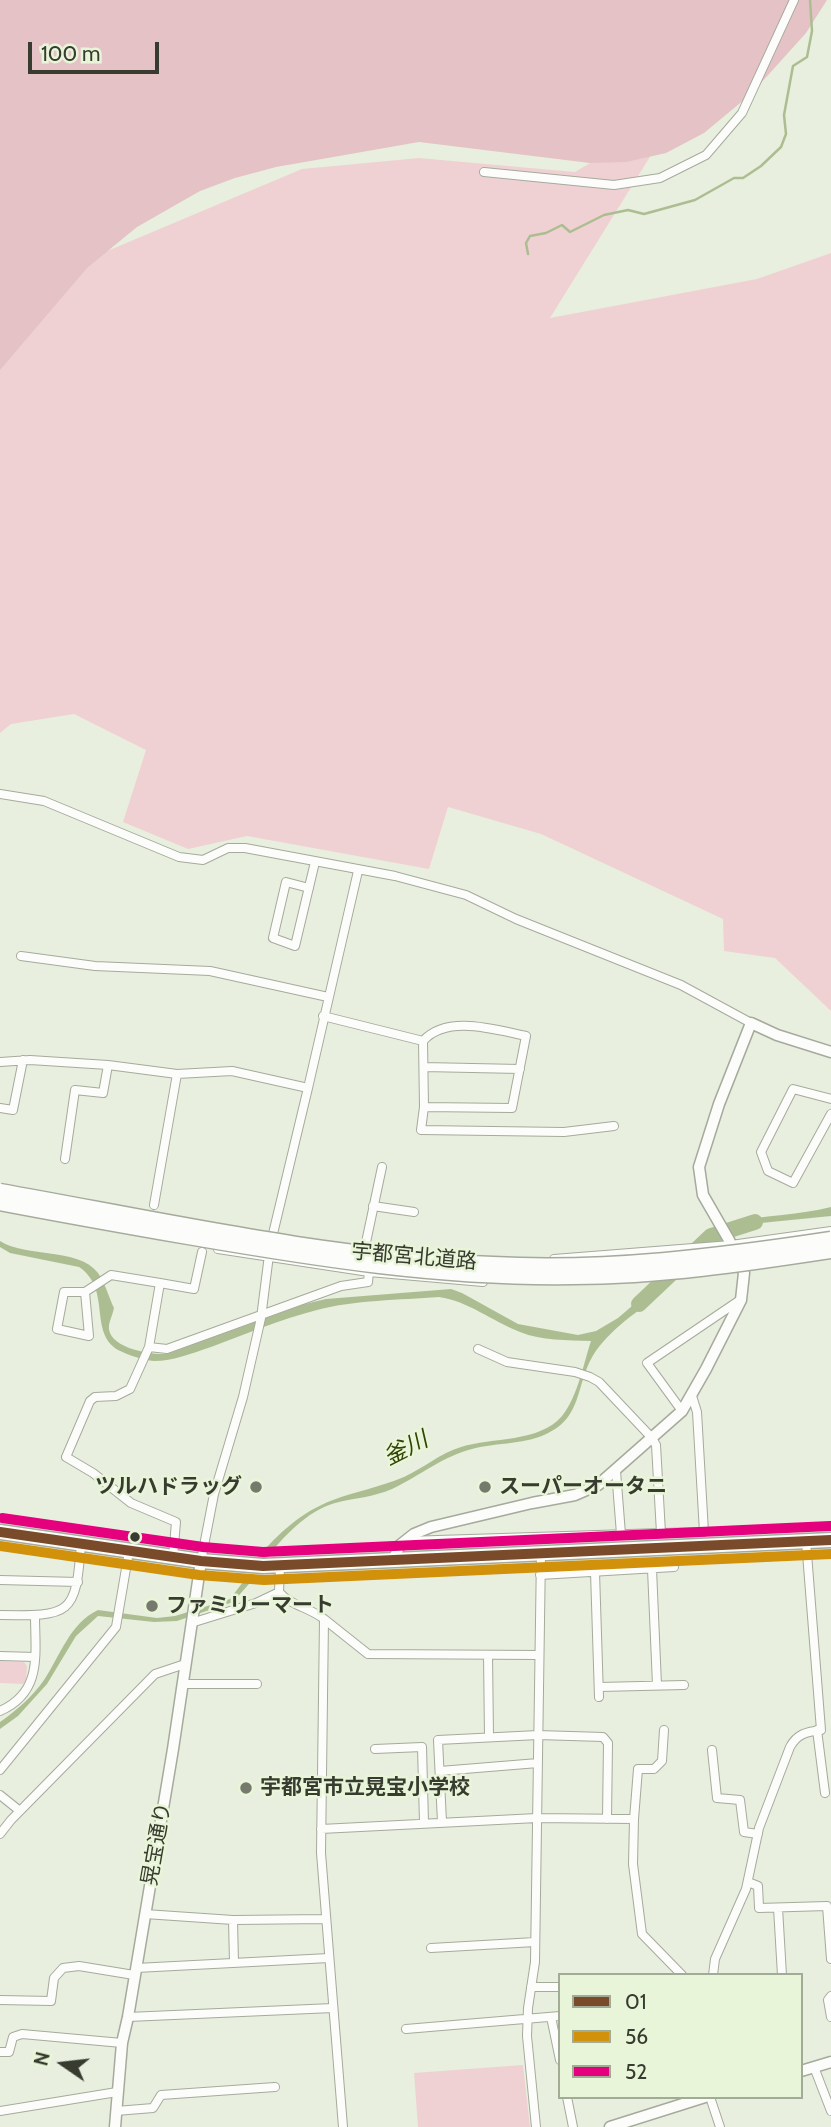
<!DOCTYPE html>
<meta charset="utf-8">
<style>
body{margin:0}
#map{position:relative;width:831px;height:2127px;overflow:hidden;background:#e8efde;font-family:Cabin,sans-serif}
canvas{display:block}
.legend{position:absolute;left:558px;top:1973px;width:245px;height:126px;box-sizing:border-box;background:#e9f5d8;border:2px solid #a2ab95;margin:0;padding:9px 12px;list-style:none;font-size:21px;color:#373b30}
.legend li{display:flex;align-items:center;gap:14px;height:35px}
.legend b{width:35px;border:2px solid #a2ab95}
.north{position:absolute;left:28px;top:2029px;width:70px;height:70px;-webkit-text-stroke:5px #e9f5d8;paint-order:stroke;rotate:284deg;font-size:19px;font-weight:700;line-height:28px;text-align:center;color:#373b30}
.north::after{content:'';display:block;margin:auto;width:24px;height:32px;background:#373b30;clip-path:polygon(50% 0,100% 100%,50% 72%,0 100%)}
.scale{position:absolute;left:28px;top:42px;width:131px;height:32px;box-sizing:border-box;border:4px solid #373b30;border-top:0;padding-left:9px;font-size:21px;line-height:24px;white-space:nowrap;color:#373b30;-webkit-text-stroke:5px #e9f5d8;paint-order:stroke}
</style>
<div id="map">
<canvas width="831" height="2127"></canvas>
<ul class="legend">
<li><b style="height:9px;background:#7a4b2a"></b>01</li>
<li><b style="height:9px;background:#d1910a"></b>56</li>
<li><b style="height:9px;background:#e5007d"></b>52</li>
</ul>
<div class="north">N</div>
<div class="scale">100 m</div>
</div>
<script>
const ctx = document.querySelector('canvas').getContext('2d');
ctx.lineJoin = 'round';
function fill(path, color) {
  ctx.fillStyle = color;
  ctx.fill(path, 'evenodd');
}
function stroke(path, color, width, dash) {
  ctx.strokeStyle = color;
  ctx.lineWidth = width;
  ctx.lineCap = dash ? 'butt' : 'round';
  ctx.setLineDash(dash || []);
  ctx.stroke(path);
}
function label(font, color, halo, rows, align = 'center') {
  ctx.font = font + ' Cabin,"Noto Sans JP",sans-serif';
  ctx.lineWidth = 5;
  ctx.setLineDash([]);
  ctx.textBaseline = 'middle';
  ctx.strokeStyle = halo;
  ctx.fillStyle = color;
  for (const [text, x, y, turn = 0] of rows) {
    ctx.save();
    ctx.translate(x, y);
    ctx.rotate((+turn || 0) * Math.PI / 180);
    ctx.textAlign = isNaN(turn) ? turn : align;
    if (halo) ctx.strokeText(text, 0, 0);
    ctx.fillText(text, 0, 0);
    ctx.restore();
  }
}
fill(new Path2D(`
 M679,110L550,318L757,279L831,253V1011L775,958L724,951L723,919L541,834L448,807L429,869L247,836L188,849L123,822L146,750L74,714L11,724L0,733V347L36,281L302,169L419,158L575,172Z
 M0,1661L24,1662L27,1666L26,1681L23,1684L0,1683Z
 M523,2065L530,2127H418L414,2073Z`), '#f0d1d3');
fill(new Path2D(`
 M0,0H827L806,33L751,94L704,133L666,153L626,162L590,163L419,142L276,167L235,178L200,191L137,227L87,268L0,370Z`), '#e4c2c6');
fill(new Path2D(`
 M831,1207V1216L761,1223L736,1229L733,1222C766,1215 799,1215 831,1207Z
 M0,1241C27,1258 78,1247 98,1273C105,1282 109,1298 114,1308C113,1314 110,1319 109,1325C106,1348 151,1355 167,1354L305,1304L326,1299L451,1289L462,1293L518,1324L578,1335L596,1331L618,1318L653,1288L659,1295C635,1314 605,1332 590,1361C577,1387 580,1417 550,1432C527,1445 498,1442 472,1449C443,1456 420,1476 392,1489C374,1497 354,1498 335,1503C307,1511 283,1537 266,1559L257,1558C279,1533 301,1512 333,1500C357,1491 380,1487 404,1477C424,1468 440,1453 461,1447C492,1437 539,1443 562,1416C578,1396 583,1365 591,1341C567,1340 542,1341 520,1332C492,1321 468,1301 439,1297C400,1300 354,1300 317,1310C281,1319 246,1334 211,1347C193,1353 173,1361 154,1361C143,1360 128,1355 118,1350C88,1332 112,1289 79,1267L10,1253L0,1247Z
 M249,1574L256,1576L233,1602L177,1621L154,1622L98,1616L76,1636L47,1684L18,1716L0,1729V1722C16,1711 33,1696 44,1680C60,1656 70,1623 98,1610L157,1618L175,1616L230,1599Z`), '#acbe91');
stroke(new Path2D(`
 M528,254L526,243L530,236L546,233L562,225L570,232L604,215L628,210L644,214L695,200L734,178H743L761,166L781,147L786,134L784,115L793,66L807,57L812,31L810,0`), '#acbe91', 2.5);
stroke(new Path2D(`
 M639,1304L711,1236L755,1222`), '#acbe91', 16);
const minor = new Path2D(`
 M484,172L614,185L660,178L706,155L742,113L794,0
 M0,794L44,801L179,857L203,860L228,848H245L395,876L466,895L516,919L681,985L751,1023
 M309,888L286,882L273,938L295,946L315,862
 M21,956L95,966L210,971L328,997
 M323,1016L423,1041L424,1107L421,1130L564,1132L614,1126
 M423,1041C447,1014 496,1030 526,1036L512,1108L424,1107
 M0,1062L30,1060L108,1065L177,1074L232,1071L308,1088L358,871
 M424,1067L520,1069
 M831,1099L793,1089L761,1152L768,1171L793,1183L831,1114
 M0,1108L13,1110L23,1060
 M65,1159L75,1090L103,1093L108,1065
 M154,1205L177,1074
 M373,1206L414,1212
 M271,1242L308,1088
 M365,1247L382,1167
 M218,1249L369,1272L483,1282
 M554,1259L731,1245L831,1231
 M160,1283L194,1289L202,1252
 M85,1292L89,1336L57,1329L64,1292H85L111,1275L160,1283L149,1347L167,1349L341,1286L368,1282L369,1272
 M149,1347L130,1389L116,1396L95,1397L90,1401L66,1457L93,1473L131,1503L176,1522L173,1557
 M478,1349L507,1362L575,1372L590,1377L599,1382L652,1438L656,1445L661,1533L704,1532L697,1412L692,1396
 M682,1411L647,1363L740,1300
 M616,1471L621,1534
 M406,1541L661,1533
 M201,1561L214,1494L243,1397L261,1318L269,1255
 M652,1569L657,1685
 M595,1572L599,1697
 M540,1575L674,1567
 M0,1580L78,1582
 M279,1592C291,1606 309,1607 324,1619
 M0,1615C70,1616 76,1616 81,1544
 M191,1623L256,1603L279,1592L280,1566
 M488,1655L489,1737
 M0,1656L35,1657
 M182,1684H257
 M599,1687L684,1685
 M0,1711C43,1692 35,1654 35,1615
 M817,1730L825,1793
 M375,1749L422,1747L424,1823
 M712,1750L717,1798L740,1800L744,1832L758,1834
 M0,1770L116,1627L129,1551
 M440,1771L538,1763
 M0,1795L20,1811
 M634,1819L638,1769H654L662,1761L664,1730
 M442,1822L438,1740L538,1735L603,1737L608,1743L607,1819
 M321,1829L537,1818L634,1819L633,1864L642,1934L682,1975
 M0,1834L11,1820L155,1674L185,1664
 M748,1882L758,1886L759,1908L827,1906L831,1959
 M778,1908L782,1975
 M145,1914L233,1920L326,1919
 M233,1920L234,1963
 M431,1948L535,1942
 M136,1968L329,1958
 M713,1975L715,1959L746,1889L759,1828L790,1747C797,1734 806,1732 821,1730L806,1541
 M531,1987H560
 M831,1996L828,2000L831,2017
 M0,2000L51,2001L54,1978L63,1968L79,1966L134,1975
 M128,2017L333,2008
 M551,2017L560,2060
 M406,2029L560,2016
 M0,2052H9L13,2037L22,2034L122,2043
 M814,2067L831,2111
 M567,2097L573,2127
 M710,2097L720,2127
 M0,2111L117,2092
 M116,2111L153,2108L161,2095L275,2087
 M343,2127L321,1853L324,1619L368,1654L539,1655
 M536,2127L527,2036L528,2008L535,1962L541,1553`);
const tertiary = new Path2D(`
 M393,1560L400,1545L414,1534L431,1527L532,1503L575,1495L598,1485L682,1411L706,1369L741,1300L744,1273L729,1240L703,1195L699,1167L719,1104L751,1023L777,1035L831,1052
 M801,2071L831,2062
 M115,2127L122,2043L128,2017L173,1749L201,1561
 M610,2127L705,2097`);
const trunk = new Path2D(`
 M0,1532L201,1561L263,1566L831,1540`);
stroke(minor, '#a5aa9d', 10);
stroke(tertiary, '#a5aa9d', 13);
stroke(trunk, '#a5aa9d', 17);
stroke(minor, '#fcfdfa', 8);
stroke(tertiary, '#fcfdfa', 10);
stroke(trunk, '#fcfdfa', 14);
const trunkBridge = new Path2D(`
 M0,1191C163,1220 327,1257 493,1264C606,1270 719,1256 831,1239
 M0,1203C63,1215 125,1226 188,1237C316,1259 442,1279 573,1277C659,1277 746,1264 831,1251`);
stroke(trunkBridge, '#a5aa9d', 17, []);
stroke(trunkBridge, '#fcfdfa', 14);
stroke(new Path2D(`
 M0,1532L201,1561L263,1566L831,1540`), '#7a4b2a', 10);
stroke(new Path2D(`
 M0,1546L199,1575L264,1580L831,1554`), '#d1910a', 10);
stroke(new Path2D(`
 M2,1518L203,1547L263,1552L830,1526`), '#e5007d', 10);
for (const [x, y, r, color] of [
 [256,1487,7,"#757a6d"],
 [485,1487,7,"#757a6d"],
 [135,1537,6,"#373b30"],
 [152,1606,7,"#757a6d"],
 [246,1788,7,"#757a6d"]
]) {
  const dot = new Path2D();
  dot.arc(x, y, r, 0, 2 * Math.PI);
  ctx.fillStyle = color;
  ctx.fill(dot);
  stroke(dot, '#e9f5d8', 2.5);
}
label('21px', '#373b30', '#e9f5d8', [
 ["宇都宮北道路",414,1257,5],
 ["晃宝通り",157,1844,-80]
]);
label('bold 21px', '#373b30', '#e9f5d8', [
 ["ツルハドラッグ",242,1487,"right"],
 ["スーパーオータニ",499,1487],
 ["ファミリーマート",166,1606],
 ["宇都宮市立晃宝小学校",260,1788]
], 'left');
label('italic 23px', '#314400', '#e9f5d8', [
 ["釜川",406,1449,-27]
]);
</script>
